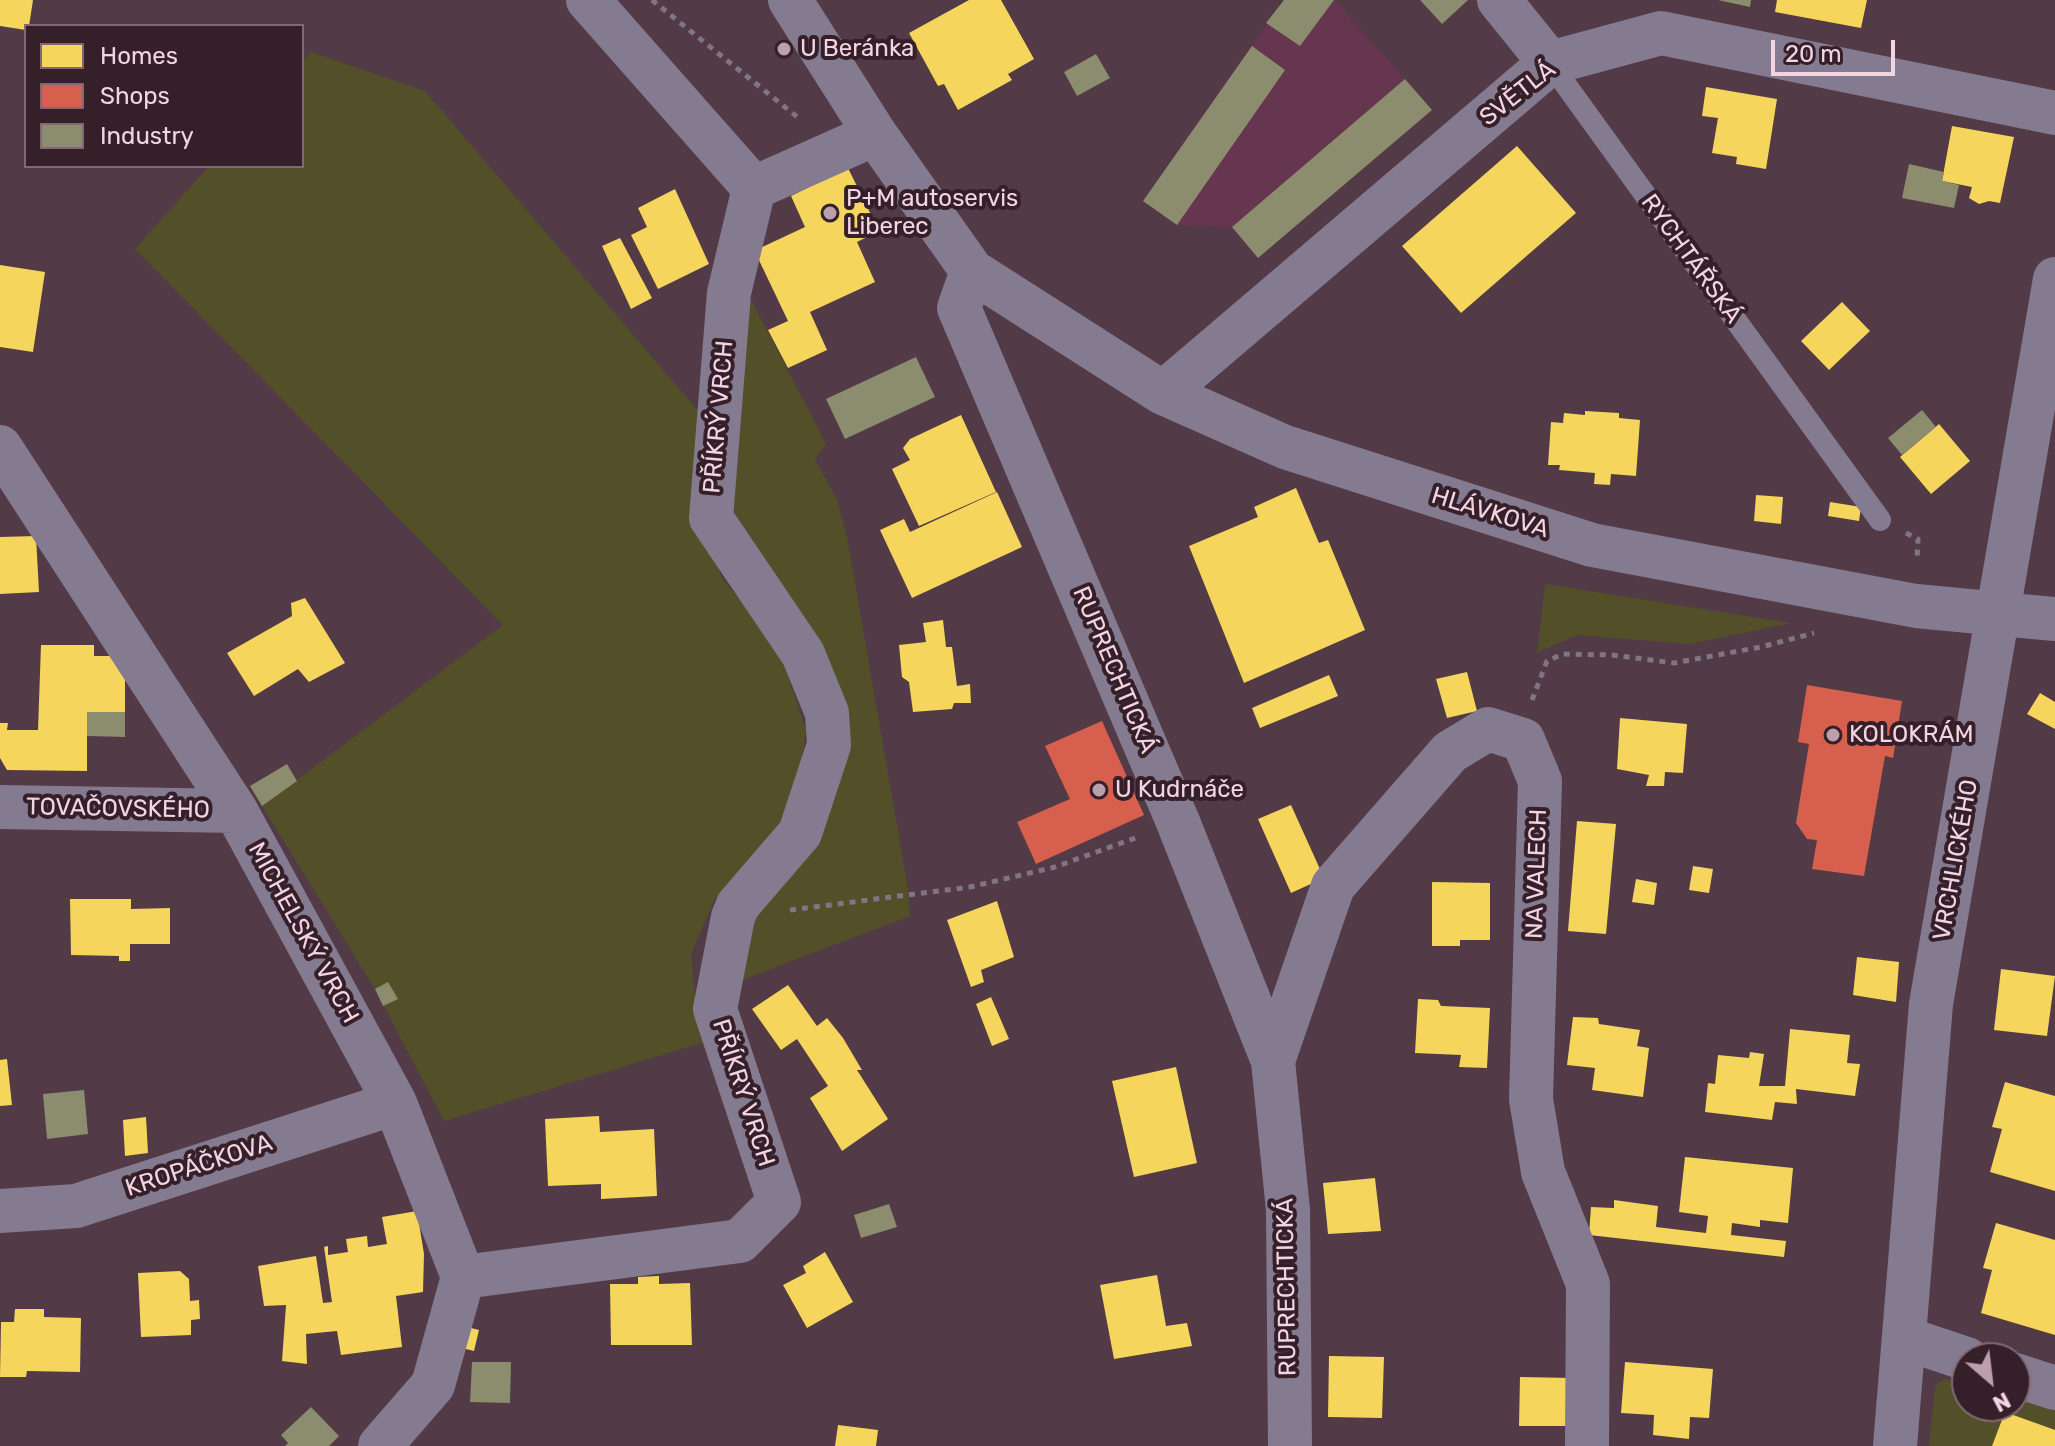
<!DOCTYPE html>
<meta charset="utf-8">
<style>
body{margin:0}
#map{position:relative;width:2055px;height:1446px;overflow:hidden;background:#523a46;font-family:Rubik,sans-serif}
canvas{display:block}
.legend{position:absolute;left:24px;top:24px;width:280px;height:144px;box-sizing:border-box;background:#35202a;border:2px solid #816874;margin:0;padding:10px 14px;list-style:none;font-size:24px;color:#f3d5e2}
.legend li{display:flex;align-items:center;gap:16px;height:40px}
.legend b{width:40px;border:2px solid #816874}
.north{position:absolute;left:1951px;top:1342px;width:80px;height:80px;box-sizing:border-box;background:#35202a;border:2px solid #816874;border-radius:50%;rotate:152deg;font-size:22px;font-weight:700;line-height:32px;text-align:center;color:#f3d5e2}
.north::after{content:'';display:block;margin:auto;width:28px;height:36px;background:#bb9fab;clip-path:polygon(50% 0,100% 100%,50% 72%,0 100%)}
.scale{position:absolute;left:1771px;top:40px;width:124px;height:36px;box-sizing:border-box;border:4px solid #f3d5e2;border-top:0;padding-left:10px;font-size:24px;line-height:28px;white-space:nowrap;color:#f3d5e2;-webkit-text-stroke:6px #35202a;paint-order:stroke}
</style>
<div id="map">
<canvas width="2055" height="1446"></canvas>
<ul class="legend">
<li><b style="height:22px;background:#f6d55c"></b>Homes</li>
<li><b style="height:22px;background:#d6604d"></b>Shops</li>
<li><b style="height:22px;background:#8c8c6e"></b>Industry</li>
</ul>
<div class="north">N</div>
<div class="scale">20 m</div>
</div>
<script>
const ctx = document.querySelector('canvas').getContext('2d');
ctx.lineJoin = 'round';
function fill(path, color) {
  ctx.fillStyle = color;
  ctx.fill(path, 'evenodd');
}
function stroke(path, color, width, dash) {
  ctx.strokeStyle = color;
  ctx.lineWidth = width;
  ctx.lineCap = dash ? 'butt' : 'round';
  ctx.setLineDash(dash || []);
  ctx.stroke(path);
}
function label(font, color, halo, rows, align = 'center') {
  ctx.font = font + ' Rubik,sans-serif';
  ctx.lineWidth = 8;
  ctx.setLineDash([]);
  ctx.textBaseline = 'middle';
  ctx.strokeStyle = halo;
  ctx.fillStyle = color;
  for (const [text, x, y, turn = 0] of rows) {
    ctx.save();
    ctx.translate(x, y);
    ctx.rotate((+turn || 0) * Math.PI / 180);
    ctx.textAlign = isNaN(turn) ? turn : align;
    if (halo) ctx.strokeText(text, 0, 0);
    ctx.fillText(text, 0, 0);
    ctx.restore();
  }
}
fill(new Path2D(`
 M1284,0H1335L1432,110L1258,258L1232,227L1177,225L1143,201Z`), '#66354f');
fill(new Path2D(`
 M311,52L425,91L699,412L693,494L723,580L777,643L806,730L796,804L714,901L691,954L695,996L708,1041L444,1121L375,989L262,806L503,625L135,249L209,166H302V62Z
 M743,284L826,444L815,459L837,500L847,537L908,889L910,916L734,983L739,939L834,752L734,538L721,489Z
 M1545,584L1791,623L1690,644L1577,635L1537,653Z
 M1946,1379L1967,1385V1406H2015V1398L2055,1408V1446H1929L1935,1385Z`), '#535029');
fill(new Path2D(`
 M0,0H33L29,26H26V30L0,26Z
 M969,0H1001L1034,59L1008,74L1012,80L958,110L944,84L938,86L909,33Z
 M1777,0H1867L1861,28L1775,12Z
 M1706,87L1777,99L1766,169L1736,164L1737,157L1712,153L1718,118L1702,116Z
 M1952,126L2014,137L2000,203L1989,201L1979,204L1969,198L1972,187L1942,181Z
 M1517,146L1576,213L1461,313L1402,246Z
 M848,168L879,231L857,242L875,282L810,312L827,350L788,368L768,330L788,321L757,256L758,249L805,227L791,196Z
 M675,189L709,264L658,289L631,235L647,227L638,208Z
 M620,238L652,298L631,309L602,246Z
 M0,265L45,272L33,352L0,347Z
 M1842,302L1870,331L1829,370L1801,341Z
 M1585,411L1619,413V418L1640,420L1636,476L1611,474L1610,485L1594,484L1595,473L1559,470L1560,465H1548L1551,422L1563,423L1564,413L1585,415Z
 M961,415L996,492L919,526L892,469L910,460L903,448L910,439Z
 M1939,424L1970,461L1931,494L1900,457Z
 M1296,488L1319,543L1328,540L1365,630L1244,683L1189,546L1258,517L1254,507Z
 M997,492L1022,547L912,598L880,530L904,519L910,532Z
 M1756,495L1783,497L1781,524L1754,521Z
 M1830,502L1861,507L1859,521L1828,516Z
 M36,536L39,592L0,594V537Z
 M305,598L345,663L309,682L298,669L254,696L227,653L292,616L291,603Z
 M943,620L946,647H952L957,686L970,684L971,703H954L952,709L913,712L909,682L902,677L899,645L926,642L923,623Z
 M41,645H94V656H117L125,667V712H87V771L7,770L0,758V723H8L7,730H38Z
 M1467,672L1477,711L1447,718L1436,679Z
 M1329,675L1338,696L1260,728L1252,708Z
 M2040,693L2055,702V729L2027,714Z
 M1620,718L1687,724L1683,773L1665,772L1664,786H1646L1649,775L1617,769Z
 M1291,805L1324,878L1291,893L1258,819Z
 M1577,821L1616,824L1606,934L1568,931Z
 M1693,866L1713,869L1709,893L1689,890Z
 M1636,879L1657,883L1654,905L1632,902Z
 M1432,882L1490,883V940H1460V946H1432Z
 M70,899H131V909L170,908V944H130V961H119V956L71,955Z
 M997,901L1014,957L981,970L984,982L971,987L947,920Z
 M1857,957L1899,962L1896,1002L1853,995Z
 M2001,969L2055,976L2047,1036L1994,1030Z
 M788,985L817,1026L827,1018L843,1038L862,1070H857L888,1119L842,1151L810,1098L828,1086L797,1039L781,1050L752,1009Z
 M991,997L1009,1039L992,1046L976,1004Z
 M1418,999L1438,1000L1441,1006L1490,1008L1487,1068L1459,1067L1461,1055L1415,1053Z
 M1573,1017L1598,1018L1599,1024L1640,1030L1637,1046L1649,1048L1643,1097L1592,1090L1595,1068L1567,1065Z
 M1790,1029L1850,1035L1847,1063L1860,1064L1855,1096L1796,1089L1797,1104L1775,1102L1772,1120L1705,1112L1708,1083L1715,1084L1718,1055L1749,1058L1750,1052L1764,1054L1759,1086H1785Z
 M7,1059L12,1105L0,1106V1060Z
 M1176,1067L1197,1163L1134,1177L1112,1081Z
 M2005,1082L2055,1096V1191L1990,1172L2002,1129L1992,1127Z
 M599,1116L600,1132L654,1129L657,1196L601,1199V1184L548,1186L545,1119Z
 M146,1117L148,1153L125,1156L123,1120Z
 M1685,1157L1793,1168L1788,1223L1760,1220V1227L1732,1223L1731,1235L1786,1241L1784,1257L1589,1235L1591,1207L1614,1208V1200L1658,1206L1656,1227L1706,1233L1708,1216L1679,1212Z
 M1375,1178L1381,1231L1328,1234L1323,1183Z
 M417,1211L424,1254L423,1292L396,1296L402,1347L341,1355L337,1331L306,1334L307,1364L282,1361L286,1305L264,1306L258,1266L316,1256L323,1303L332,1302L324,1247L328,1246V1255L348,1252L346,1239L367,1236L368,1247L387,1244L382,1217Z
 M1996,1223L2055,1240V1335L1981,1313L1992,1270L1983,1268Z
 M825,1252L853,1302L807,1328L783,1285L806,1273L803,1266Z
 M180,1271L189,1279L190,1301L199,1300L200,1319L191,1320V1335L141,1337L138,1273Z
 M1157,1275L1166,1326L1187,1323L1192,1346L1114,1359L1100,1285Z
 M659,1276V1284L690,1283L692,1345H611L610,1284H638V1277Z
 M15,1309H44V1317L81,1318L80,1372L27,1371L26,1377H0L1,1322H14Z
 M467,1327L479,1330L474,1351L462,1348Z
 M1329,1356L1384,1357L1382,1418L1328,1417Z
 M1625,1362L1713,1369L1709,1418L1690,1417L1689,1439L1653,1435L1654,1415L1621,1413Z
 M1520,1377L1572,1378L1571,1426H1519Z
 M2005,1412L2055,1430V1446H1992Z
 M838,1425L878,1430L876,1446H835Z`), '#f6d55c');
fill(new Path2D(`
 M1807,685L1902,701L1893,758L1885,756L1864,876L1812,869L1817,840L1807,839L1796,823L1809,744L1798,742Z
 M1102,721L1144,815L1036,864L1017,822L1070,799L1045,746Z`), '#d6604d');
fill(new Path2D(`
 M1284,0H1334L1300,46L1266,23Z
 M1420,0H1468L1442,24Z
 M1718,0H1751L1750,7Z
 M1252,46L1285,70L1177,225L1143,201Z
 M1096,54L1110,78L1077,96L1064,72Z
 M1405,79L1432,110L1258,258L1232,227Z
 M1909,164L1944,172L1942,181L1959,185L1954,208L1902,198Z
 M916,357L935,397L845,439L826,399Z
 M1922,410L1936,427L1902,455L1888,438Z
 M87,712H125V737L87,736Z
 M287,764L297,781L262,806L250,786Z
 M388,982L398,999L383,1006L375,989Z
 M84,1090L88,1134L47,1139L43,1094Z
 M889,1204L897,1227L861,1238L854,1215Z
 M472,1362H511L510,1403L470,1402Z
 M311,1407L339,1436L329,1446H285L288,1443L281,1435Z`), '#8c8c6e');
stroke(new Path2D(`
 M652,0L801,120
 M1906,533L1918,539L1917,560
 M1532,700L1547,661L1563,654L1612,655L1674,663L1761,647L1814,633
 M790,910L970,887L1055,867L1138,837`), '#807584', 5, [6, 6]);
stroke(new Path2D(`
 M1550,63L1880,520`), '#857b91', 22);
stroke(new Path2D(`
 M588,0L754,188L875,134
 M790,0L875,134L972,271L1163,393L1285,447L1592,545L1916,606L2055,619
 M1499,0L1550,63
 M972,271L959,308L1178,822L1273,1061L1288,1210L1290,1446
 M1163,393L1550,63L1661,33L2055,113
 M0,447L236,811L395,1103L463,1277L433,1385L380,1446
 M0,807L236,811
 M1273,1061L1333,886L1450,752L1488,729L1523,740L1540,781L1531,1099L1543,1172L1588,1284L1587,1446
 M0,1211L76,1206L395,1103
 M463,1277L740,1241L779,1202L715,1009L733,917L738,905L800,833L829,745L827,713L803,654L711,518L729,293L754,188
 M1904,1338L1967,1359
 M2015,1375L2055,1388
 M1895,1446L1931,1004L2055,279`), '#857b91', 44);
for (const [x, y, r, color] of [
 [784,49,8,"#bb9fab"],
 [830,213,8,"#bb9fab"],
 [1833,735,8,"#bb9fab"],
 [1099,790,8,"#bb9fab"]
]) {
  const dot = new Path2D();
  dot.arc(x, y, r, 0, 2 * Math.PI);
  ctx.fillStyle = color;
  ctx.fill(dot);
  stroke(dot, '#35202a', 3);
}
label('24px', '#f3d5e2', '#35202a', [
 ["U Beránka",800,49],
 ["P+M autoservis",846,199],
 ["Liberec",846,227],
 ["KOLOKRÁM",1849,735],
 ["U Kudrnáče",1115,790]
], 'left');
label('24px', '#f3d5e2', '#35202a', [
 ["SVĚTLÁ",1518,94,-38],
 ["RYCHTÁŘSKÁ",1691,259,54],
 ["PŘÍKRÝ VRCH",719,417,-85],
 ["HLÁVKOVA",1490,513,17],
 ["RUPRECHTICKÁ",1114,670,67],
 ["TOVAČOVSKÉHO",118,809,1],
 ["VRCHLICKÉHO",1956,860,-80],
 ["NA VALECH",1537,874,-88],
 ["MICHELSKÝ VRCH",303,933,61],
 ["PŘÍKRÝ VRCH",743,1093,72],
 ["KROPÁČKOVA",199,1166,-18],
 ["RUPRECHTICKÁ",1287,1287,-91]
]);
</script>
